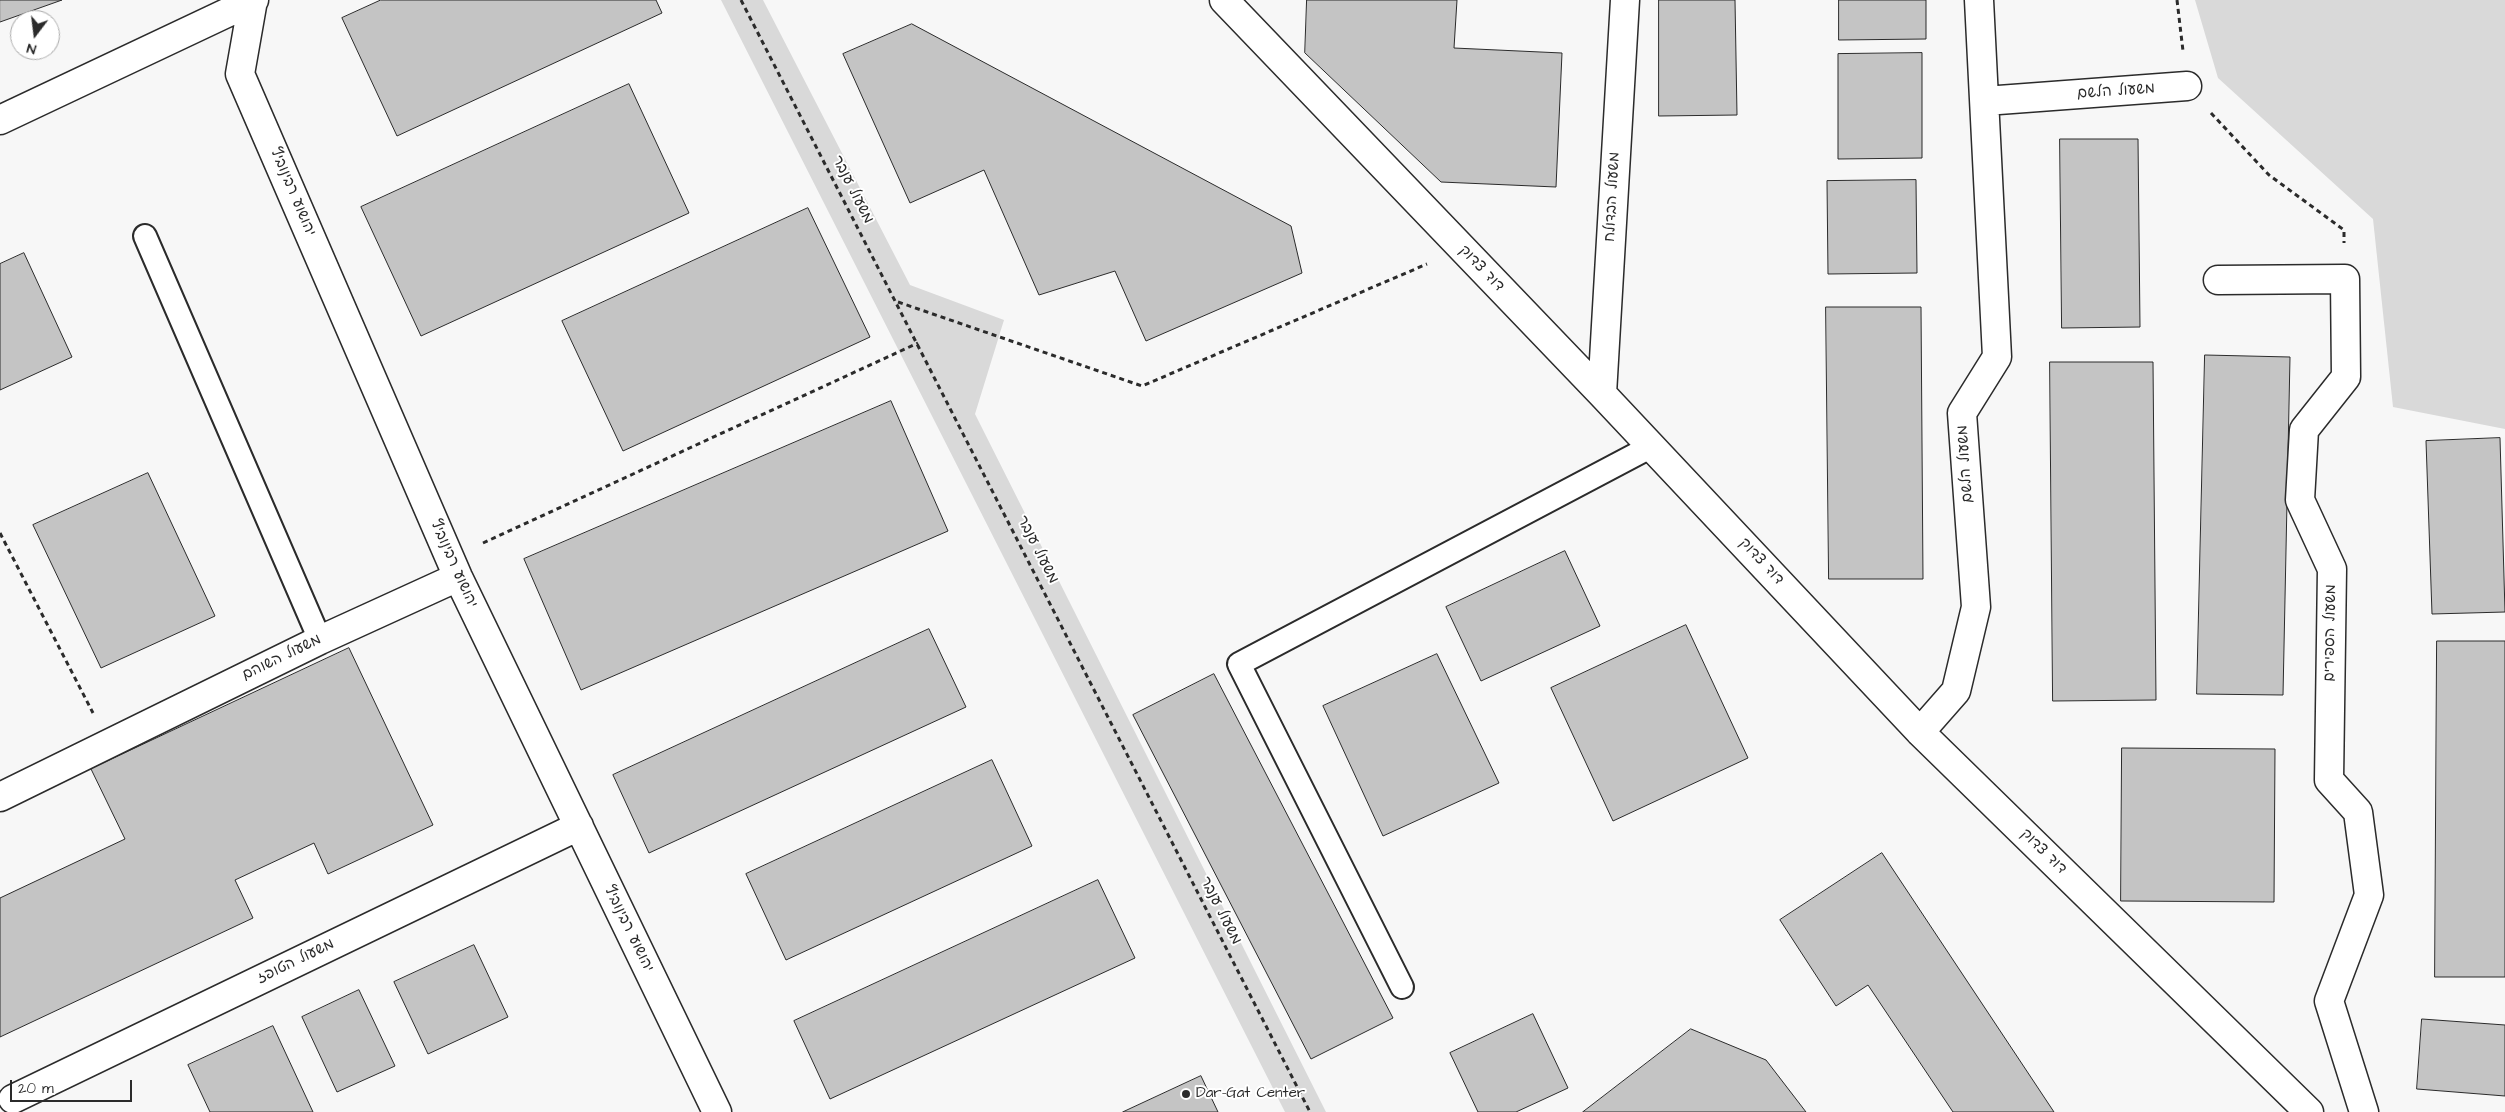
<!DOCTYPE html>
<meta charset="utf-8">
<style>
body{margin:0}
#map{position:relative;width:2505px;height:1112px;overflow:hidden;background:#f7f7f7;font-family:"Architects Daughter",sans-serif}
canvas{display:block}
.north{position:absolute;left:10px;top:10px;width:50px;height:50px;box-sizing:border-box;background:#fff;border:1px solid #aaa;border-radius:50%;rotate:195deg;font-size:14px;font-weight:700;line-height:20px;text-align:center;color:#2b2b2b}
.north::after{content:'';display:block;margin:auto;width:18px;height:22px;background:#2b2b2b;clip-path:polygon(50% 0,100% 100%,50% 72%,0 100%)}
.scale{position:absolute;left:10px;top:1080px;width:122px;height:22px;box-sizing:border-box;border:2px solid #2b2b2b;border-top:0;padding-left:6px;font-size:15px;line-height:18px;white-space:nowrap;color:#2b2b2b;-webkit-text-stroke:4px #fff;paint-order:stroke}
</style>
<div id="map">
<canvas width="2505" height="1112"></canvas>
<div class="north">N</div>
<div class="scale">20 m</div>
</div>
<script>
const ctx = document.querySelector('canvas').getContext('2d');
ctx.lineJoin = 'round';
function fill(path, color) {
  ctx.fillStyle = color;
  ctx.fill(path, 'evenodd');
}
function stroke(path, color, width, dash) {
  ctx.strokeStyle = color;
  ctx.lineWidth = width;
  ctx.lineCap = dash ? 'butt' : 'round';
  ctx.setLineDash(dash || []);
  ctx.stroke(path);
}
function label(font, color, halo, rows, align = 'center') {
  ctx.font = font + ' "Architects Daughter","Playpen Sans Hebrew",sans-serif';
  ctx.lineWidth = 4;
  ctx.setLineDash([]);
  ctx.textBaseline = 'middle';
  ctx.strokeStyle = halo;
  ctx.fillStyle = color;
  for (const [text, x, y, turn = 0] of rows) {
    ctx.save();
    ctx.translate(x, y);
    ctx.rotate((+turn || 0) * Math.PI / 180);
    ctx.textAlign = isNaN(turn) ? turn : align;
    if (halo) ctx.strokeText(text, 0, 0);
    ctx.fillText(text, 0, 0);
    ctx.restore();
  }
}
fill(new Path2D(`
 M721,0H763L910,285L1004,320L975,414L1326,1112H1285Z
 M2195,0H2505V429L2393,407L2373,219L2218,78Z`), '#d9d9d9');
const building = new Path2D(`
 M0,0H62L0,22Z
 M381,0H656L662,13L397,136L342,18Z
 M1307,0H1457L1454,48L1562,53L1556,187L1441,182L1305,53Z
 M1659,0H1735L1737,115L1659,116Z
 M1839,0H1926V39L1839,40Z
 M912,24L1291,226L1302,273L1146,341L1115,271L1039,295L984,170L910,203L843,54Z
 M1922,53V158L1838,159V54Z
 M629,84L689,213L421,336L361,207Z
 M2060,139H2138L2140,327L2062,328Z
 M1916,180L1917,273L1828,274L1827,181Z
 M808,208L870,337L623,451L562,321Z
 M24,253L72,357L0,390V264Z
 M1826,307H1921L1923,579H1829Z
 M2205,355L2290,357L2283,695L2197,694Z
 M2050,362H2153L2156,700L2053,701Z
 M891,401L948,531L581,690L524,559Z
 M2500,438L2505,612L2432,614L2426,441Z
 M148,473L215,616L101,668L33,525Z
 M1565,551L1600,626L1481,681L1446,607Z
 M1686,625L1748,758L1613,821L1551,688Z
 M929,629L966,707L649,853L613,775Z
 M2437,641H2505V977H2435Z
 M349,648L433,825L328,874L314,843L235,880L253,918L0,1037V898L125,839L91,769Z
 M1437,654L1499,783L1383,836L1323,706Z
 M1214,674L1393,1018L1311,1059L1133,715Z
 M2122,748L2275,749L2274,902L2121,901Z
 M992,760L1032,846L786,960L746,874Z
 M1882,853L2054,1112H1953L1868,985L1836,1006L1780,920Z
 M1098,880L1135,958L830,1099L794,1021Z
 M474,945L508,1017L428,1054L394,982Z
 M359,990L395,1066L337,1092L302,1017Z
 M1533,1014L1568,1088L1516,1112H1478L1450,1053Z
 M2422,1019L2505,1025V1096L2417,1089Z
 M273,1026L313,1112H210L188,1065Z
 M1691,1029L1766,1060L1806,1112H1583Z
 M1201,1076L1218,1112H1123Z`);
fill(building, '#c4c4c4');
stroke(building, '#2b2b2b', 1);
const lane = new Path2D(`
 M145,236L320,640
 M1402,987L1239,664L1652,446`);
const street = new Path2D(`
 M253,0L240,74L458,577L717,1112
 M1224,0L1602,394L1920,732L2309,1112
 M1985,101L2187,86
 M0,120L254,0
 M2218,280L2345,279L2346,377L2304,430L2300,500L2332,569L2329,780L2358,812L2369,895L2329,1001L2364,1112
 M1602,394L1625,0
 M1920,732L1956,691L1976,607L1962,413L1997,357L1979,0
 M0,797L320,640L458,577
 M13,1099L579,826`);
stroke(lane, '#2b2b2b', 26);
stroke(street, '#2b2b2b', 31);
stroke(new Path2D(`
 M741,0L1310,1112
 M2177,0L2183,51
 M2211,113L2269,175L2344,230V243
 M898,302L1142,386L1427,264
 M0,533L93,713
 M483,543L918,343`), '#2b2b2b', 3, [5, 4]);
stroke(lane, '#fff', 22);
stroke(street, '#fff', 28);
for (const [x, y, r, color] of [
 [1186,1094,5,"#2b2b2b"]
]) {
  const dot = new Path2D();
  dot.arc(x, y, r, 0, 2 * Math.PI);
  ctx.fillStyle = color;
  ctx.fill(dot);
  stroke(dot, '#fff', 2);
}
label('15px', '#2b2b2b', '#fff', [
 ["משעול הלשם",2116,92,-4],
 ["משעול ענבר",852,190,63],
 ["יהושוע רבינוביץ",292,192,67],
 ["משעול הבדולח",1613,197,-87],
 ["דוד צדוק",1481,269,46],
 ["משעול הלשם",1966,464,-94],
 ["משעול ענבר",1037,550,63],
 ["דוד צדוק",1761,562,47],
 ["יהושוע רבינוביץ",453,564,66],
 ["משעול הספירים",2331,633,-89],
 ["משעול השוהם",282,658,-26],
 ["דוד צדוק",2043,852,44],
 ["משעול ענבר",1220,911,63],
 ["יהושוע רבינוביץ",628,929,64],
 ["משעול הטופז",296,962,-26]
]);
label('15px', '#2b2b2b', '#fff', [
 ["Dar-Gat Center",1196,1094]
], 'left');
</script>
